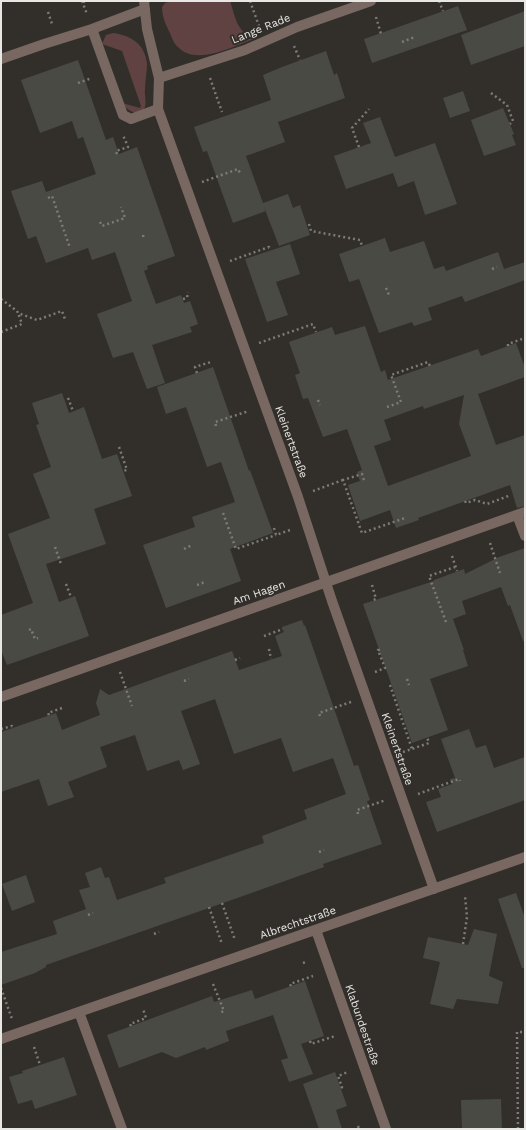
<!DOCTYPE html>
<meta charset="utf-8">
<style>
body{margin:0}
#map{position:relative;width:526px;height:1130px;overflow:hidden;background:#322f2b;font-family:"Work Sans",sans-serif}
canvas{display:block}
.frame{position:absolute;inset:0;border:2px solid #e9e7e4;pointer-events:none}
</style>
<div id="map">
<canvas width="526" height="1130"></canvas>
<div class="frame"></div>
</div>
<script>
const ctx = document.querySelector('canvas').getContext('2d');
ctx.lineJoin = 'round';
function fill(path, color) {
  ctx.fillStyle = color;
  ctx.fill(path, 'evenodd');
}
function stroke(path, color, width, dash) {
  ctx.strokeStyle = color;
  ctx.lineWidth = width;
  ctx.lineCap = dash ? 'butt' : 'round';
  ctx.setLineDash(dash || []);
  ctx.stroke(path);
}
function label(font, color, halo, rows, align = 'center') {
  ctx.font = font + ' "Work Sans",sans-serif';
  ctx.lineWidth = 4;
  ctx.setLineDash([]);
  ctx.textBaseline = 'middle';
  ctx.strokeStyle = halo;
  ctx.fillStyle = color;
  for (const [text, x, y, turn = 0] of rows) {
    ctx.save();
    ctx.translate(x, y);
    ctx.rotate((+turn || 0) * Math.PI / 180);
    ctx.textAlign = isNaN(turn) ? turn : align;
    if (halo) ctx.strokeText(text, 0, 0);
    ctx.fillText(text, 0, 0);
    ctx.restore();
  }
}
fill(new Path2D(`
 M171,1H230C236,19 236,32 256,38C236,45 196,67 178,47C174,44 172,38 170,33C166,25 162,17 162,7L165,3Z
 M113,33C132,36 145,44 147,64C147,72 145,81 145,89C144,95 148,106 143,110C136,117 126,109 122,103L140,108L141,106L122,51L102,44L106,35Z`), '#604242');
fill(new Path2D(`
 M458,6L467,30L372,63L364,39Z
 M525,11V46L471,65L461,35Z
 M326,51L334,75L337,73L345,98L278,122L285,142L246,156L263,203L288,194L293,208L300,205L310,235L279,246L264,207L266,211L233,223L207,151L203,152L194,127L271,100L263,75L282,67Z
 M78,60L106,140L113,137L119,154L137,147L175,256L147,266L148,269L144,271L156,304L181,295L184,303L190,301L198,324L190,327L192,332L152,345L165,383L147,389L133,352L113,358L97,314L132,301L115,252L92,260L88,248L46,263L36,236L28,239L11,191L42,181L46,192L96,174L83,137L78,139L72,121L40,133L21,80Z
 M463,91L470,111L450,118L443,98Z
 M503,108L514,134L512,135L516,145L484,156L471,120Z
 M380,117L395,157L435,143L457,204L425,215L414,181L398,187L393,173L346,189L334,156L371,143L363,123Z
 M385,238L390,252L424,241L434,269L444,266L446,271L498,252L504,269L525,262V280L465,302L462,296L428,308L432,320L414,326L412,322L379,333L359,279L349,282L339,254Z
 M290,244L300,274L276,282L288,315L267,322L245,259Z
 M365,326L381,372L385,370L388,380L478,349L481,356L516,343L525,368V377L478,394L496,445L525,435V506L517,508L510,485L418,518L419,520L396,528L390,510L360,521L348,485L360,481L357,472L362,470L347,429L323,437L308,398L303,399L295,375L300,373L289,342L332,327L335,335ZM464,395L459,424L471,456L388,486L374,446L391,440L384,420L423,406L424,409Z
 M213,367L249,471L250,470L273,533L230,549L241,581L166,608L143,545L195,527L192,517L235,502L221,462L207,467L186,407L166,414L157,387Z
 M62,393L69,413L84,407L102,459L117,454L132,496L94,509L106,544L46,564L59,602L75,596L89,636L7,665L1,650V615L33,603L8,534L50,518L33,474L51,467L36,425L39,424L32,403Z
 M525,548V641H523L510,605L508,606L501,587L462,601L466,614L453,619L464,650H463L468,666L430,679L448,730L412,743L363,604L434,581V580L464,569L465,574L499,557Z
 M302,620L304,626L305,625L354,766L358,765L370,800L367,801L382,844L323,864L324,867L243,896L46,965V967L35,973L1,985V952L57,934L53,921L86,909L79,890L90,887L85,873L101,867L105,878L109,877L117,900L166,883L164,878L264,843L262,836L307,819L304,810L346,794L333,758L293,772L281,738L234,754L215,699L181,711L200,764L183,770L179,760L147,771L135,735L100,747L107,767L68,782L74,797L48,806L39,779L1,792V732L56,713L62,730L100,715L96,703L100,689L109,695L232,651L239,670L282,656L275,636L284,632L282,627Z
 M469,729L476,748L486,745L494,768L525,757V800L437,832L426,802L441,797L438,789L452,784L450,779L455,778L441,739Z
 M26,875L35,902L12,911L2,884Z
 M516,893L525,918V968H522L498,899Z
 M474,929L497,934L489,976L503,982L498,1004L457,999L453,1009L430,1004L440,962L423,958L428,937L468,945Z
 M305,981L324,1036L301,1044L313,1074L289,1082L281,1060L288,1058L273,1015L226,1031L229,1041L206,1050L205,1047L176,1058L162,1052L119,1068L107,1035L212,996L214,1002L252,990L255,999Z
 M64,1057L77,1095L35,1109L32,1100L18,1104L9,1077L23,1073L22,1071Z
 M335,1072L347,1106L336,1110L342,1129H319L303,1084Z
 M501,1099L502,1129H462L461,1100Z`), '#4a4a44');
stroke(new Path2D(`
 M82,1L87,14
 M250,1L259,26
 M439,1L443,11
 M83,2L87,1
 M48,12L52,24
 M376,17L381,34
 M402,42L415,37
 M294,46L300,60
 M210,78L222,112
 M78,83L92,78
 M491,93L507,105L513,121L510,124
 M359,147L352,128L369,109
 M117,154L116,151L128,147L123,135
 M202,182L238,169L240,173
 M48,198L52,196L70,248
 M100,222L102,226L125,218L121,207
 M309,224L311,231L360,240L362,246
 M143,235L144,240
 M230,261L269,247L270,250
 M492,269L497,267
 M386,288L389,295
 M1,299L17,311L18,313L37,320L62,311L65,319
 M183,299L187,298L188,292
 M1,332L22,324L18,313
 M259,343L313,324L316,332
 M508,346V344L522,339
 M197,373L195,367L211,362
 M68,398L73,411
 M318,400L320,405
 M387,407L401,402L391,375L428,362L430,366
 M216,426L215,422L249,411
 M119,447L127,470L123,471
 M364,480L362,474L343,480L362,533L405,518
 M313,491L343,480
 M465,501L466,503L475,500L487,504L511,495
 M223,513L236,549L276,535
 M274,528L276,535L290,530
 M490,543L500,573
 M55,547L61,564
 M184,549L192,545
 M452,556L457,571
 M66,584L71,597
 M197,585L205,582
 M372,585L376,599L373,600
 M446,622L429,576L455,567
 M29,630L31,629L35,639L38,638
 M264,636L283,629
 M269,649L271,659
 M235,660L240,658
 M120,672L132,706
 M375,672L385,668L378,650H380
 M407,679L409,685
 M184,681L189,679
 M390,685L412,749
 M49,715L48,713L62,708
 M320,716L319,713L351,702
 M1,729L12,726L13,728
 M403,752L429,743L427,737
 M418,794L459,779L460,781
 M358,814L357,810L386,800
 M319,852L324,850
 M222,903L235,940
 M209,907L222,944
 M88,915L93,913
 M154,934L159,932
 M463,944L467,917L465,896
 M303,963L306,962
 M213,984L224,1011L219,1013
 M291,986L290,984L313,976
 M1,988L12,1019
 M131,1026L130,1024L146,1018L143,1009
 M310,1041L311,1044L335,1036
 M34,1047L40,1065
 M341,1088L342,1087L338,1076L348,1072
 M358,1126L359,1129
 M518,1129L517,1032H525`), '#7d7a77', 2.5, [2, 3]);
stroke(new Path2D(`
 M144,1L147,29L159,78L158,109L298,497L332,601L434,889
 M92,29L123,115L131,119L158,109
 M1,59L44,44L92,29L145,9
 M159,78L245,50L297,27L371,1
 M517,515L525,536
 M1,697L525,512
 M316,930L386,1129
 M79,1012L122,1129
 M1,1039L525,857`), '#796861', 10);
label('11px', '#e9e7e4', '#322f2b', [
 ["Lange Rade",261,29,-22],
 ["Kleinertstraße",291,442,70],
 ["Am Hagen",259,593,-19],
 ["Kleinertstraße",397,749,71],
 ["Albrechtstraße",298,923,-19],
 ["Klabundestraße",362,1025,71]
]);
</script>
